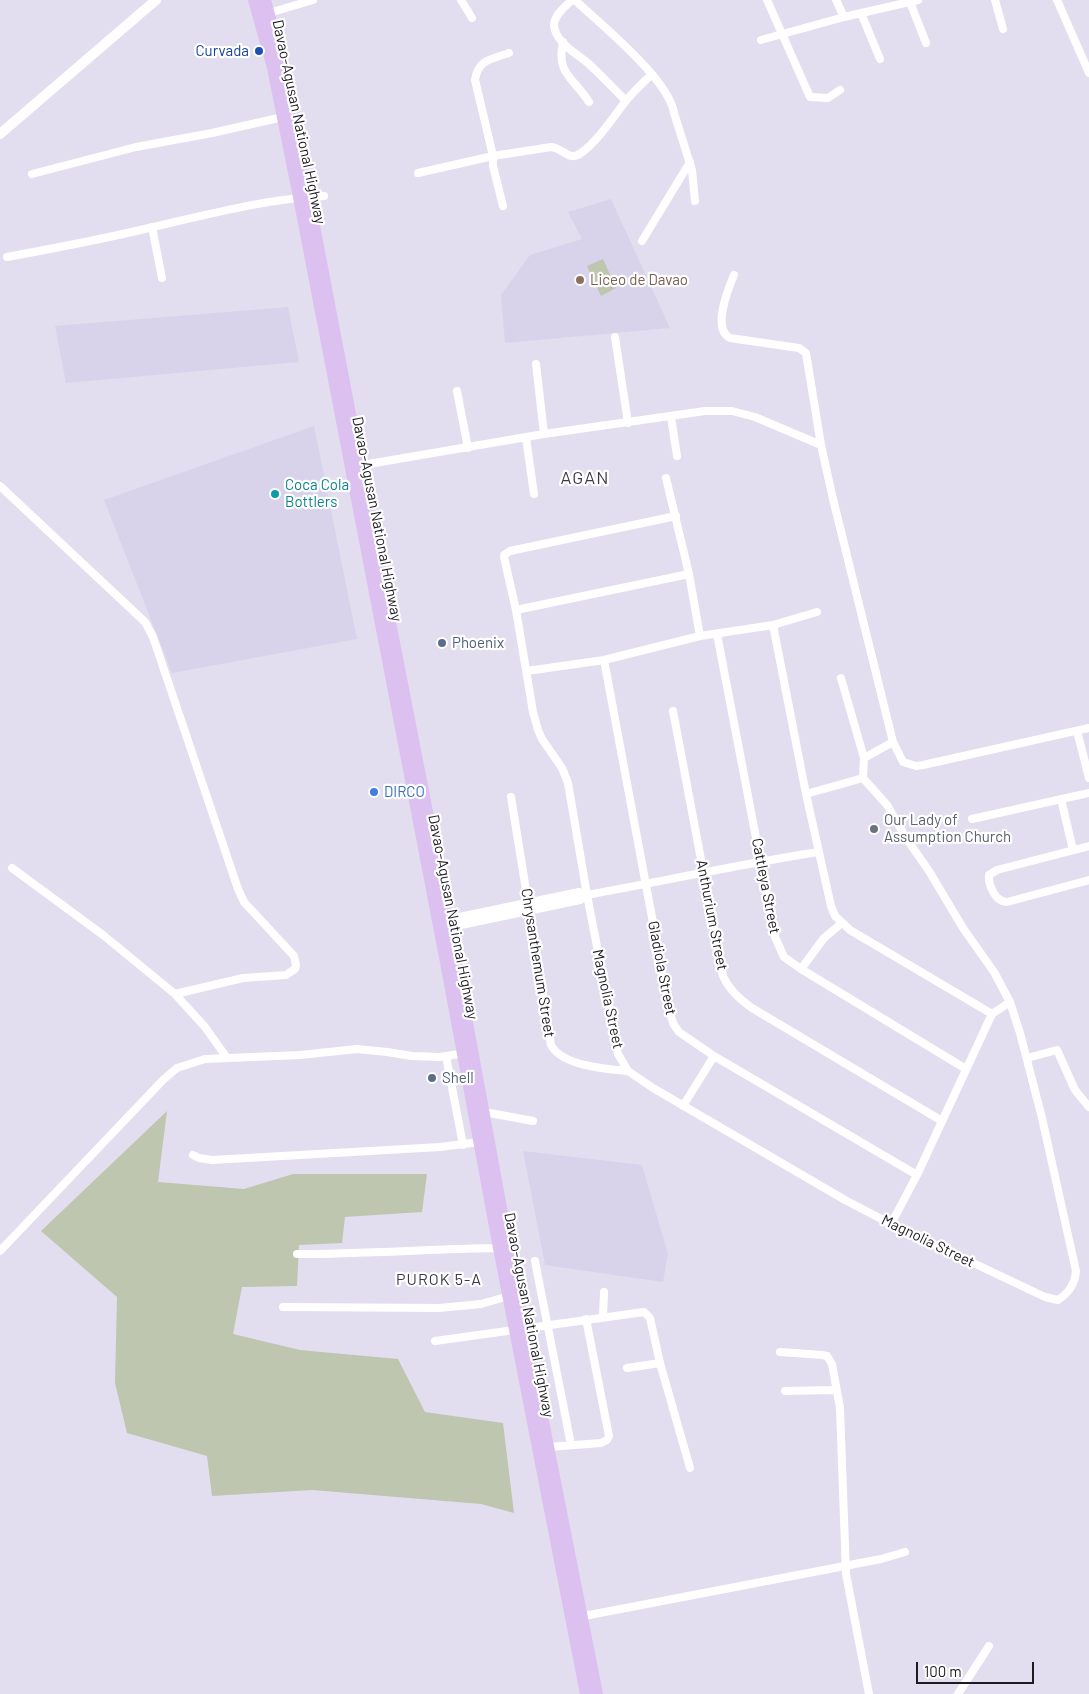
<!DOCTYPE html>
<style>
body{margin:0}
#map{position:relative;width:1089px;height:1694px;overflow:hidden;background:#e2deef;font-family:Barlow,sans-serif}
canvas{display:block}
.scale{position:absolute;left:916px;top:1662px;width:118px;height:22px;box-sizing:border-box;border:2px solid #1d1b21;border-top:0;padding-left:6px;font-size:15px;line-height:18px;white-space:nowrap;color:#1d1b21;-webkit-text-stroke:4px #fff;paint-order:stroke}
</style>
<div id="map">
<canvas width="1089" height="1694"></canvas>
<div class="scale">100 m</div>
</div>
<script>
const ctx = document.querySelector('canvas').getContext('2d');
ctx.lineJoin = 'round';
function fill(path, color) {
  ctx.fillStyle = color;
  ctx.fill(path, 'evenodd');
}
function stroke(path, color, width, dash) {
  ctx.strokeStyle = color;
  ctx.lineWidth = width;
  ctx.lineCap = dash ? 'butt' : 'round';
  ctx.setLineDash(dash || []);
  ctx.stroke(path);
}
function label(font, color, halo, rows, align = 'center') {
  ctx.font = font + ' Barlow,sans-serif';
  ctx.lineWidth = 4.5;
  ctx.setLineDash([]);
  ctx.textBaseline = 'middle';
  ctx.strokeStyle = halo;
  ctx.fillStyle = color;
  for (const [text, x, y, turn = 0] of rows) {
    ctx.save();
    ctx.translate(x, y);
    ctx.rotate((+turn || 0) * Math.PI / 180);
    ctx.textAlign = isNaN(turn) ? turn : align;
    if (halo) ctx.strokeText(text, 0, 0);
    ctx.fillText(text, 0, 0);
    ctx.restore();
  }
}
fill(new Path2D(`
 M611,199L670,328L505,343L501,295L530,255L582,239L568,212Z
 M288,307L299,362L66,383L55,326Z
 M314,426L357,639L172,673L104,500Z
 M523,1151L642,1165L668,1254L663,1282L545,1265Z`), '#d8d3eb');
fill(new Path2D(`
 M603,259L616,288L601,296L587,266Z
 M167,1111L158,1182L244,1189L293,1174H427L422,1212L345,1217L342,1243L299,1245L297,1286L242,1287L233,1334L300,1350L398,1359L425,1412L503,1423L514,1513L481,1504L312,1490L212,1496L207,1456L127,1433L115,1383L117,1297L41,1231Z`), '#bfc6af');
stroke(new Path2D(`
 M461,0L472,18
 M572,0C566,6 554,15 554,25C555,43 578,54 590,65C602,76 614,89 626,101
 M575,0C600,24 669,79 674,113L692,170L695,201
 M767,0L810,97L828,98L840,90
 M836,0L844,17
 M995,0L1003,29
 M1057,0L1089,73
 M910,2L926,43
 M269,13L313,0
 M861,13L880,59
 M761,40L844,17L918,0
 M563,42C556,74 573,77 589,102
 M418,173L493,156L551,147C561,148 568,158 575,156C591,151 614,116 625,102C633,92 643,83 652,74
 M32,174L136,147L212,133L283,117
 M503,206L493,166V156L475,80C478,59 492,59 509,53
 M152,227L162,278
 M642,241L690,162
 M7,257C56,248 104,239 153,227C210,214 265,199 324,196
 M734,275C728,289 712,329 730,338L799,348L806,353L821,445L833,499L893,742L903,762L916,766L923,765L1089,728
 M615,337L628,423
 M536,364L544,434
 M457,391L468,448
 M671,417L677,456
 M526,438L534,494
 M357,466L544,434L705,411H732L755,417L821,445
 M666,478L689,574L700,636
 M0,486L145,622L153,637L238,889L244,902L294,956L296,965L295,969L286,975L243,978L175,994L103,935L12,868
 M676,516L510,551L504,555V557L516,610L533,712L538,730L542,739L562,768L568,783L587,895L618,1054L628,1071L653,1088L845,1200L891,1224L1045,1297L1058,1300C1069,1293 1075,1284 1076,1271L1042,1118L1020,1033L1010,1002L994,972L963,928L929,871L906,838L887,805L863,778L864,758L893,742
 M516,610L689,574
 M773,625L806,794L831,906L835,916L850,930L992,1014
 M717,634L775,937L784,957L801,969L966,1069
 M604,660L670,1014L674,1025L679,1032L714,1056L917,1175
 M527,671L604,660L700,636L773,625L817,612
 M841,678L864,758
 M673,711L723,976C729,990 739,999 752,1008L942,1121
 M1077,731L1089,778
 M806,794L863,778
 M511,797L551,1045C562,1066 606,1069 628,1071
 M1061,799L1073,850
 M972,819L1089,793
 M1089,846L997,870L989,875C988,886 996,902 1007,902L1089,880
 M445,920L579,892L587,895
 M447,928L580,900L587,895C664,881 741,864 818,852
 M801,969L824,938L842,923
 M175,994L205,1027L227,1058
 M446,1056L463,1145
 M1027,1058L1057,1050L1075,1090L1089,1107
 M683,1106L714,1056
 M484,1112L533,1121
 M193,1155L199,1158L212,1160L440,1147L479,1142
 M891,1224L917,1175L992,1014L1010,1002
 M0,1251L163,1080L177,1068L205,1059L300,1055L357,1049L387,1052L412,1056L440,1057L465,1053
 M297,1254C364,1254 431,1249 499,1248
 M535,1261L571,1445
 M283,1307L439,1308L481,1304L509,1296
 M603,1317L604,1292
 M435,1341L644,1312L650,1318L660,1363L690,1468
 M780,1352L822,1355L827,1356L832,1364L840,1408L846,1574L869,1694
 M627,1368L660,1363
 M785,1391L835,1390
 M548,1447L601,1443L607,1440L609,1436L586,1319
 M579,1617L881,1559L905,1552
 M958,1694L989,1646`), '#fff', 8);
stroke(new Path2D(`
 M0,134L156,0`), '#fff', 10);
stroke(new Path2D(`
 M254,0L273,68L299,197L445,957L499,1248L586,1694
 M265,0L283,66L293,116L386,602L448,919L504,1224L597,1694`), '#dcc0f0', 12);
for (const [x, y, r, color] of [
 [259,51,5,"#1a4fb4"],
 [580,280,5,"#8d6e63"],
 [275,494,5,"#0f9aa8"],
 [442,643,5,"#5c6f8a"],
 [374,792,5,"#3f7fe0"],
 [874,829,5,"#6b7280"],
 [432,1078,5,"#5c6f8a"]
]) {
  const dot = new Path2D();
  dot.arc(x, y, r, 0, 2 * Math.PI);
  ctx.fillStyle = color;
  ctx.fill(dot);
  stroke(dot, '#fff', 2);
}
label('15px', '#164399', '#fff', [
 ["Curvada",249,51]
], 'right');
label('15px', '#1d1b21', '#fff', [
 ["Davao-Agusan National Highway",299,122,78],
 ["Davao-Agusan National Highway",377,519,79],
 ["Cattleya Street",766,886,79],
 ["Anthurium Street",712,915,79],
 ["Davao-Agusan National Highway",453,917,79],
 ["Chrysanthemum Street",538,963,81],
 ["Gladiola Street",662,968,79],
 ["Magnolia Street",608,999,78],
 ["Magnolia Street",928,1241,26],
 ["Davao-Agusan National Highway",529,1315,79]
]);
label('15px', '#785e54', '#fff', [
 ["Liceo de Davao",590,280]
], 'left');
label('15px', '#0d838f', '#fff', [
 ["Coca Cola",285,485],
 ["Bottlers",285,502]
], 'left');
label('15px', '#4e5e75', '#fff', [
 ["Phoenix",452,643],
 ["Shell",442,1078]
], 'left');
label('15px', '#366cbe', '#fff', [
 ["DIRCO",384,792]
], 'left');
label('15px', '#5b616d', '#fff', [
 ["Our Lady of",884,820],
 ["Assumption Church",884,837]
], 'left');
ctx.letterSpacing = '1px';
label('16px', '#3d3a47', '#fff', [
 ["PUROK 5-A",439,1280]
]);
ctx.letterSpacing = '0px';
ctx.letterSpacing = '1px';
label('18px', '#3d3a47', '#fff', [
 ["AGAN",585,478]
]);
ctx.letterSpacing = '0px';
</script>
